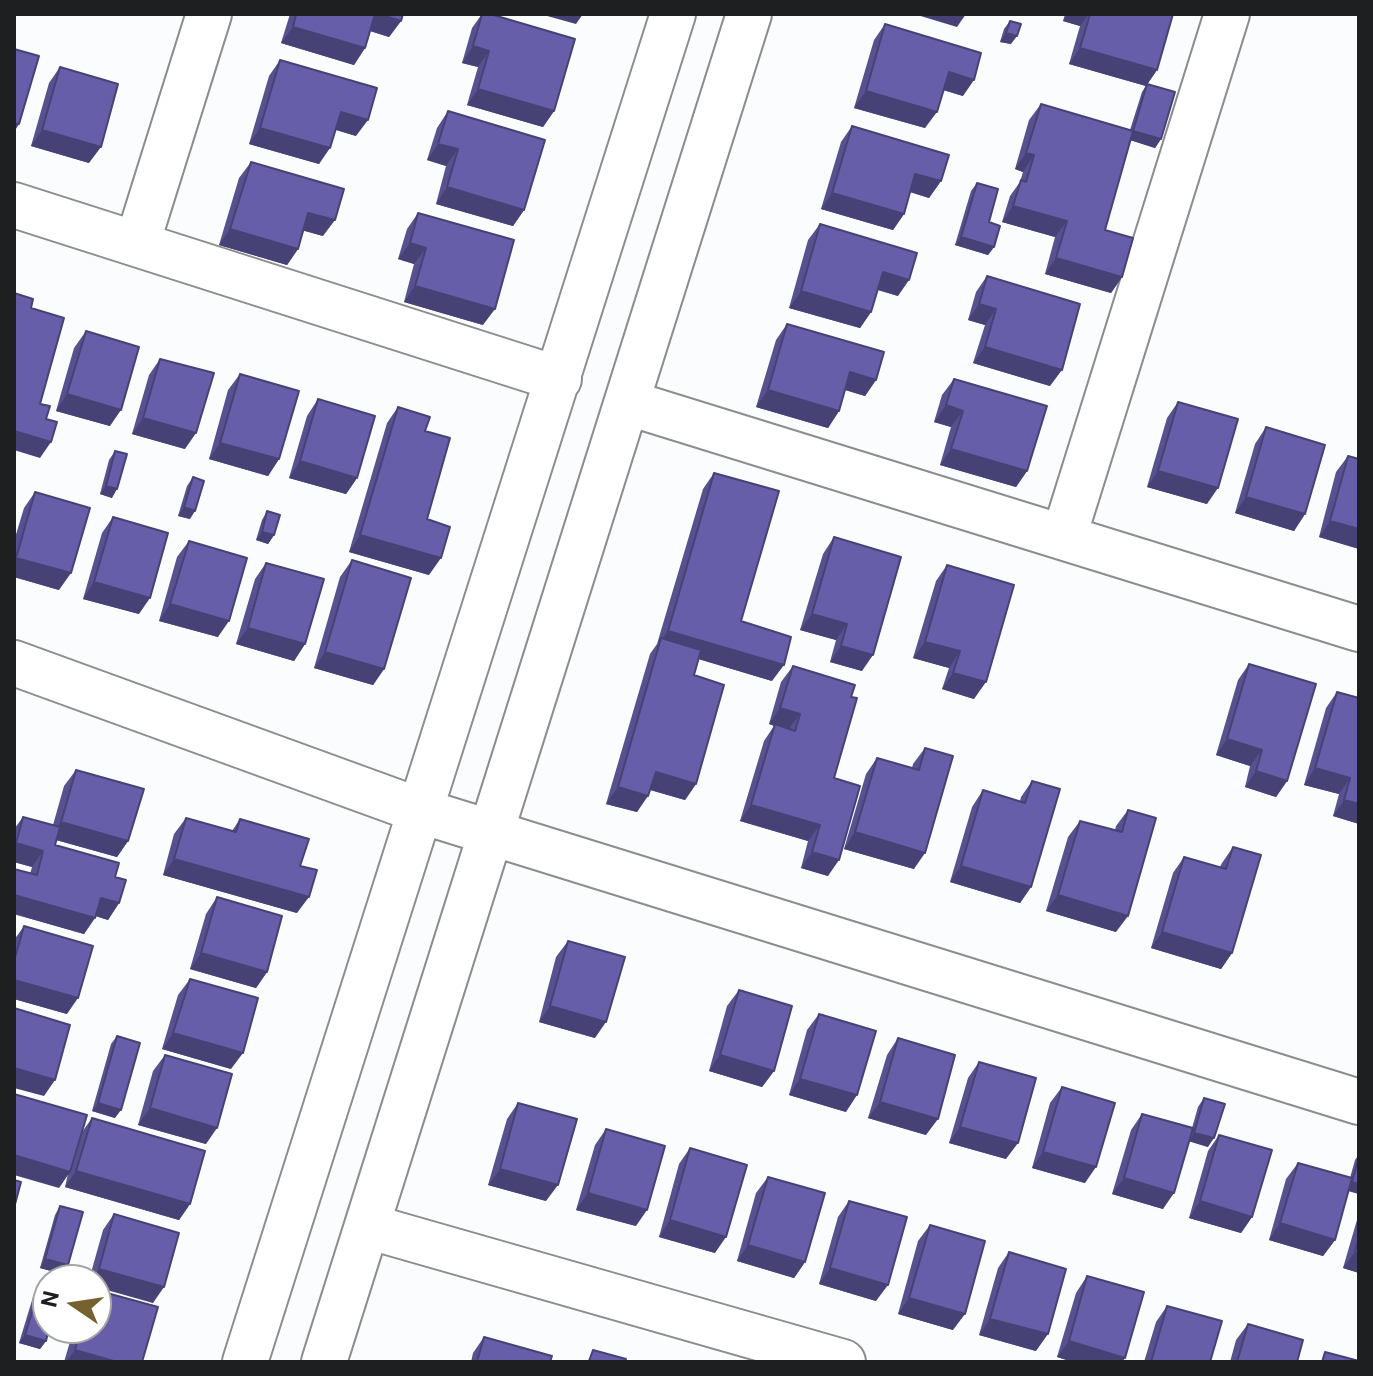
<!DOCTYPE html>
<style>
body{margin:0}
#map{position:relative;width:1373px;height:1376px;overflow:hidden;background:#fafcfe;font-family:Roboto,sans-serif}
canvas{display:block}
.frame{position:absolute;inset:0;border:16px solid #1e1f20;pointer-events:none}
.north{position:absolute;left:32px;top:1264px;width:80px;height:80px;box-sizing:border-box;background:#fff;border:2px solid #a5a5a6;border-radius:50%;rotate:283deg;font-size:22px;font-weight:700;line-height:32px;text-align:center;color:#1e1f20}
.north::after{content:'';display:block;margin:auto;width:28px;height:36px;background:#766130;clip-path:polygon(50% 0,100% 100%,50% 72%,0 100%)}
</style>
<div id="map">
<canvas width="1373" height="1376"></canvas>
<div class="frame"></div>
<div class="north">N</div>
</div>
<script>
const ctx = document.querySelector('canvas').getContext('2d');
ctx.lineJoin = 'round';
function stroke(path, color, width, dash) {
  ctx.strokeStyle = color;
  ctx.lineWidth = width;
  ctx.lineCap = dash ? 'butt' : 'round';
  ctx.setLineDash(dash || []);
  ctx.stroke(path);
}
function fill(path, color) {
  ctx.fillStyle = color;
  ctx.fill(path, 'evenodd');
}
const minor = new Path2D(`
 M14,205L559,379
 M137,244L209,14
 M629,403L1359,629
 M1064,536L1227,14
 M14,663L421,811L1359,1102
 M367,1226L843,1362
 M245,1362L673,14
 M324,1362L749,14`);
stroke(minor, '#8c8d8f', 48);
stroke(minor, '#fff', 44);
fill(new Path2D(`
 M290,14H403L401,21L389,37L370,31L365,48L354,65L281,43Z
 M482,14H490L554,111L543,127L467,105L478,67L462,63L472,28Z
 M1065,14H1173L1157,70L1146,86L1069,64L1080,26L1063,21Z
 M1010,21L1011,44L1000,42L1004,29Z
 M885,24L963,96L943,90L925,128L854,108L874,40Z
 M280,60L356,136L336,130L319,164L249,144L269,76Z
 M60,67L89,163L31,146L49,83Z
 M1147,84L1161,139L1155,148L1130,140L1105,230L1122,277L1111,293L1045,274L1055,237L1002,222L1010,196L1020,182L1023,172L1015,169L1029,120L1041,104L1130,130L1142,92Z
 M448,111L524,210L513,226L436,204L446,166L427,160L437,128Z
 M852,126L941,181L929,198L910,192L904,214L893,230L821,209L841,142Z
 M251,162L323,236L303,230L298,249L287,265L219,245L239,178Z
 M977,183L989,222L994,247L988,255L955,245L971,191Z
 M418,213L483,325L404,302L414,264L398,259L407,229Z
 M820,224L898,296L878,290L871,312L860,328L789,308L808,240Z
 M987,276L1050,386L973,363L985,325L968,320L976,292Z
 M787,324L876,380L865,396L845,390L839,411L828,428L756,407L776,340Z
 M86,331L110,426L56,411L74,348Z
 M160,359L185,449L132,434L149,375Z
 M240,374L279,459L268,476L209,459L228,390Z
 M954,379L1027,471L1016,487L940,465L951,427L934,422L942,395Z
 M318,399L357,478L346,494L289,478L307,416Z
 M1178,402L1207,504L1147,487L1167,418Z
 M398,407L425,431L429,575L349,552L387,423Z
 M1266,427L1305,514L1294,531L1235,513L1255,444Z
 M115,451L112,498L100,494L109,460Z
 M1348,456L1359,549L1319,537L1336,472Z
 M714,473L741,621L772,681L699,659L694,675L696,784L685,800L650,790L637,812L606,804L650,654L657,644L703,489Z
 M193,477L190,519L178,516L187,486Z
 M35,492L59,590L14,577V541L24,508Z
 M267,511L274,535L268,544L256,540L262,520Z
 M113,517L139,614L83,599L102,533Z
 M834,537L862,671L830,662L836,640L800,630L823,554Z
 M189,541L218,637L159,621L177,557Z
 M352,560L384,669L373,685L314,668L340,577Z
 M266,563L305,644L294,661L236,644L255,579Z
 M947,565L974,699L942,689L949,668L913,658L936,581Z
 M1249,664L1287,781L1276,797L1245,787L1250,766L1216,755L1238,680Z
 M793,666L851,697L834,778L828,876L801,868L808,841L740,821L764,741L774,726L769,724L781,682Z
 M1337,692L1359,824L1333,816L1339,794L1304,785L1326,708Z
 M925,748L914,869L844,849L866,774L877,758L912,768L913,764Z
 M76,770L128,841L117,857L56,840L55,845L115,877L119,903L108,920L96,916L84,934L14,914V869L30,874L32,867L14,862V829L23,817L53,825L64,786Z
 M1032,781L1031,887L1020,903L950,882L972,807L983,790L1020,801L1021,797Z
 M1128,810L1116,932L1046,911L1068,837L1080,821L1115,830L1116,826Z
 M186,818L232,831L240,819L297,913L163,875L174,834Z
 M1233,847L1232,953L1221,969L1151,948L1173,873L1184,857L1220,867L1222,863Z
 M217,897L267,972L256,988L190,969L206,914Z
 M24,926L67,1014L14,999V940Z
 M568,941L595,1038L539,1022L556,957Z
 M190,979L231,1069L162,1049L178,995Z
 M739,990L774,1071L762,1087L709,1071L727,1006Z
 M819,1014L846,1112L789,1095L807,1030Z
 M117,1036L115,1118L92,1111L111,1044Z
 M898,1038L926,1135L868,1118L887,1055Z
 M165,1055L206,1144L138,1125L153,1071Z
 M979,1062L1006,1159L949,1143L968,1078Z
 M1062,1087L1085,1183L1032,1168L1050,1103Z
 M1204,1098L1208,1147L1189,1141L1163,1209L1112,1194L1131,1130L1142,1114L1192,1128L1198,1107Z
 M518,1103L546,1201L488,1185L507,1119Z
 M92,1118L190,1204L179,1220L65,1187L68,1174L59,1188L82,1132Z
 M606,1129L636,1226L576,1210L595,1145Z
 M1219,1135L1252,1217L1241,1233L1189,1218L1208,1151Z
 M690,1148L715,1253L659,1237L679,1164Z
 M1359,1154V1194L1348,1191L1335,1240L1323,1256L1269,1240L1286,1179L1298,1163L1350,1178L1355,1160Z
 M768,1177L805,1262L794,1278L737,1261L756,1193Z
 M849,1201L876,1301L819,1284L838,1217Z
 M60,1206L68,1265L62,1274L40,1268L55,1215Z
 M1359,1213V1273L1343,1268Z
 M114,1214L153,1303L96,1280H89L103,1230Z
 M930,1225L953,1330L898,1314L918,1241Z
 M1009,1252L1036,1351L979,1335L998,1268Z
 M1087,1276L1125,1358L1122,1362H1073L1057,1357L1076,1293Z
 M39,1289L46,1341L40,1349L19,1343L33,1297Z
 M1167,1306L1210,1362H1144L1156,1322Z
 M1248,1324L1297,1362H1230L1236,1340Z
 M74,1328H96L142,1362H64Z
 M484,1337L550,1362H471L473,1353Z`), '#585190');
fill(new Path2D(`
 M375,14L401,21L389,37L364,29Z
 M540,14H583L576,24Z
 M914,14H966L957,27Z
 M1068,14H1089L1080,26L1063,21Z
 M293,27L365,48L354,65L281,43Z
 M1006,33L1017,36L1011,44L1000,42Z
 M473,46L489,51L478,67L462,63Z
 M1080,48L1157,70L1146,86L1069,64Z
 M949,72L974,80L963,96L937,88Z
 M478,89L554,111L543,127L467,105Z
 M866,91L937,112L925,128L854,108Z
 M341,112L368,120L356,136L330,128Z
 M14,123L19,124L14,132Z
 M260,128L330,148L319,164L249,144Z
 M42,130L101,147L89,163L31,146Z
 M1133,131L1161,139L1155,148L1127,139Z
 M438,144L458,149L446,166L427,160Z
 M1026,153L1034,155L1023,172L1015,169Z
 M915,174L941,181L929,198L904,190Z
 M447,187L524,210L513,226L436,204Z
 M832,193L904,214L893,230L821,209Z
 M1013,206L1067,221L1055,237L1002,222Z
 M308,213L335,220L323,236L297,229Z
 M230,229L298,249L287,265L219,245Z
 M961,237L994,247L988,255L955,245Z
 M410,243L426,248L414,264L398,259Z
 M1056,258L1122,277L1111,293L1045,274Z
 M883,272L909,280L898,296L872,288Z
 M415,286L495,309L483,325L404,302Z
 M801,291L871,312L860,328L789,308Z
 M979,304L996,309L985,325L968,320Z
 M985,347L1062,370L1050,386L973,363Z
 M850,372L876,380L865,396L839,388Z
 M768,390L839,411L828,428L756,407Z
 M67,394L121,410L110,426L56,411Z
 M946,405L963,411L951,427L934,422Z
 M143,418L196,433L185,449L132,434Z
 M14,431L51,442L40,458L14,450Z
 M220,443L279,459L268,476L209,459Z
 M951,449L1027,471L1016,487L940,465Z
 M300,461L357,478L346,494L289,478Z
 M1158,471L1218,488L1207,504L1147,487Z
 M106,486L117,489L112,498L100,494Z
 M1246,497L1305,514L1294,531L1235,513Z
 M184,507L195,511L190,519L178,516Z
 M1330,521L1359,529V549L1319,537Z
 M262,532L274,535L268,544L256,540Z
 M360,535L441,558L429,575L349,552Z
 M16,558L71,573L59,590L14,577V561Z
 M94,582L150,598L139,614L83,599Z
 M170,604L229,621L218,637L159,621Z
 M812,614L847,624L836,640L800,630Z
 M248,628L305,644L294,661L236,644Z
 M668,631L784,665L772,681L658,647L660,641Z
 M925,642L960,651L949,668L913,658Z
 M841,646L873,655L862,671L830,662Z
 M325,652L384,669L373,685L314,668Z
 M953,673L986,682L974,699L942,689Z
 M780,708L800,714L788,730L769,724Z
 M1227,739L1262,750L1250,766L1216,755Z
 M1315,768L1350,778L1339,794L1304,785Z
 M1256,771L1287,781L1276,797L1245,787Z
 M656,772L696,784L685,800L644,788Z
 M618,787L648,796L637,812L606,804Z
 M1344,800L1359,804V824L1333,816Z
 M751,805L820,825L808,841L740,821Z
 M61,822L128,841L117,857L49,838Z
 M855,832L925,853L914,869L844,849Z
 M16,843L43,851L32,867L14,862V845Z
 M812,852L839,860L828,876L801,868Z
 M174,859L309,897L297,913L163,875Z
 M961,866L1031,887L1020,903L950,882Z
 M14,895L95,918L84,934L14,914Z
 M1058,895L1128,916L1116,932L1046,911Z
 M101,898L119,903L108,920L89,914Z
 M1162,932L1232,953L1221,969L1151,948Z
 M201,953L267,972L256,988L190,969Z
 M14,980L78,998L67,1014L14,999Z
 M550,1006L606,1022L595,1038L539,1022Z
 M173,1033L243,1053L231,1069L162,1049Z
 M720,1055L774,1071L762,1087L709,1071Z
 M14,1068L55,1080L44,1096L14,1088Z
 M800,1079L857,1095L846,1112L789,1095Z
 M880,1102L938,1119L926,1135L868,1118Z
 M98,1103L121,1110L115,1118L92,1111Z
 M150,1108L217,1128L206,1144L138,1125Z
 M960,1127L1018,1143L1006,1159L949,1143Z
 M1194,1133L1214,1138L1208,1147L1188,1141Z
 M1043,1152L1096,1167L1085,1183L1032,1168Z
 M14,1155L70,1172L59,1188L14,1175Z
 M500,1169L558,1185L546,1201L488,1185Z
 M76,1171L190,1204L179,1220L65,1187Z
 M1124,1178L1174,1193L1163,1209L1112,1194Z
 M1352,1182L1359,1184V1194L1346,1190Z
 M588,1193L647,1210L636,1226L576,1210Z
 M1200,1201L1252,1217L1241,1233L1189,1218Z
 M670,1220L726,1237L715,1253L659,1237Z
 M1280,1223L1335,1240L1323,1256L1269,1240Z
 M748,1245L805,1262L794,1278L737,1261Z
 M1355,1252L1359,1254V1273L1343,1268Z
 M45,1259L68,1265L62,1274L40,1268Z
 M830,1268L888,1285L876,1301L819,1284Z
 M99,1269L164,1287L153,1303L96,1287V1280H91Z
 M909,1298L965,1314L953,1330L898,1314Z
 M990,1319L1048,1334L1036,1351L979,1335Z
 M25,1335L46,1341L40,1349L19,1343Z
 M1069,1341L1125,1358L1122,1362H1073L1057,1357Z
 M75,1350L117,1362H66Z`), '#474276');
const building = new Path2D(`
 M296,14H375L365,48L293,27Z
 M378,14H403L401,21Z
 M482,14H490L575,39L554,111L478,89L489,51L473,46Z
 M1090,14H1173L1157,70L1080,48Z
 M1010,21L1021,24L1017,36L1006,33Z
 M885,24L981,53L974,80L949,72L937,112L866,91Z
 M14,49L39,56L19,124L14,123Z
 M280,60L377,88L368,120L341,112L330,148L260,128Z
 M60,67L118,84L101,147L42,130Z
 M1147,84L1175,92L1161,139L1133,131Z
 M1041,104L1133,131L1105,230L1133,238L1122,277L1056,258L1067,221L1013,206L1021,180L1026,182L1034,155L1026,153Z
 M448,111L545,140L524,210L447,187L458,149L438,144Z
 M852,126L949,155L941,181L915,174L904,214L832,193Z
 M251,162L344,189L335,220L308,213L298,249L230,229Z
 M977,183L998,189L989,222L1000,226L994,247L961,237Z
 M418,213L514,240L495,309L415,286L426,248L410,243Z
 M820,224L917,253L909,280L883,272L871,312L801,291Z
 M987,276L1080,304L1062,370L985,347L996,309L979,304Z
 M14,293L33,299L31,308L64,318L40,404L50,406L46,419L57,422L51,442L14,431Z
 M787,324L884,352L876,380L850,372L839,411L768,390Z
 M86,331L139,347L121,410L67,394Z
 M160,359L214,373L196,433L143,418Z
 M240,374L299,391L279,459L220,443Z
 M954,379L1047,406L1027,471L951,449L963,411L946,405Z
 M318,399L375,416L357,478L300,461Z
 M1178,402L1238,419L1218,488L1158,471Z
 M398,407L430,417L425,431L450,438L427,519L450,527L441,558L360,535Z
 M1266,427L1325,445L1305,514L1246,497Z
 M115,451L127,454L117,489L106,486Z
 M1348,456L1359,459V529L1330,521Z
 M714,473L779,491L741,621L791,637L784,665L668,631Z
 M193,477L204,481L195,511L184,507Z
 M35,492L90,508L71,573L16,558Z
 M267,511L280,515L274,535L262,532Z
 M113,517L168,533L150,598L94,582Z
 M834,537L901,557L873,655L841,646L847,624L812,614Z
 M189,541L247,558L229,621L170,604Z
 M352,560L411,578L384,669L325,652Z
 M266,563L324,579L305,644L248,628Z
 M947,565L1014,585L986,682L953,673L960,651L925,642Z
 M661,638L701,650L694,675L724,685L696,784L656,772L648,796L618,787Z
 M1249,664L1316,684L1287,781L1256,771L1262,750L1227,739Z
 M793,666L855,685L851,697L857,698L834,778L860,786L839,860L812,852L820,825L751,805L775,724L795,731L800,714L780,708Z
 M1337,692L1359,698V804L1344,800L1350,778L1315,768Z
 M925,748L953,756L925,853L855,832L877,758L919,770Z
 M76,770L144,789L128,841L61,822Z
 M1032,781L1060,789L1031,887L961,866L983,790L1025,803Z
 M1128,810L1156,818L1128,916L1058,895L1080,821L1122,832Z
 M23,817L60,827L55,845L119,863L115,877L126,880L119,903L101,898L95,918L14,895V869L37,875L43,851L16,843Z
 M186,818L236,832L240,819L309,839L300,866L317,870L309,897L174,859Z
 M1233,847L1261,855L1232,953L1162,932L1184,857L1226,869Z
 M217,897L282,916L267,972L201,953Z
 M24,926L93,946L78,998L14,980V961Z
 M568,941L625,957L606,1022L550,1006Z
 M190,979L258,998L243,1053L173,1033Z
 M739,990L792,1006L774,1071L720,1055Z
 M14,1008L70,1025L55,1080L14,1068Z
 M819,1014L876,1031L857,1095L800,1079Z
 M117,1036L140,1043L121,1110L98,1103Z
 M898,1038L955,1055L938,1119L880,1102Z
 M165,1055L232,1074L217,1128L150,1108Z
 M979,1062L1036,1078L1018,1143L960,1127Z
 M1062,1087L1115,1103L1096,1167L1043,1152Z
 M14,1094L87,1115L70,1172L14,1155Z
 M1204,1098L1225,1104L1214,1138L1194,1133Z
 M518,1103L577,1119L558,1185L500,1169Z
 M1142,1114L1193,1128L1174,1193L1124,1178Z
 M92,1118L205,1151L190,1204L76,1171Z
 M606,1129L665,1146L647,1210L588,1193Z
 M1219,1135L1272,1150L1252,1217L1200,1201Z
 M690,1148L747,1165L726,1237L670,1220Z
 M1359,1157V1184L1352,1182Z
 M1298,1163L1352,1178L1335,1240L1280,1223Z
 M768,1177L825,1193L805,1262L748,1245Z
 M14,1180L21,1182L14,1208Z
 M849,1201L907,1217L888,1285L830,1268Z
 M60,1206L83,1212L68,1265L45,1259Z
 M114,1214L179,1233L164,1287L99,1269Z
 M930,1225L985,1241L965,1314L909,1298Z
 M1359,1237V1254L1355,1252Z
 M1009,1252L1066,1269L1048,1334L990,1319Z
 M1087,1276L1144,1292L1125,1358L1069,1341Z
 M39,1289L48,1291V1328H49L46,1341L25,1335Z
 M96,1290L158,1307L142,1362H117L75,1350L81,1328H96Z
 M1167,1306L1222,1321L1210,1362H1151Z
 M1248,1324L1303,1340L1297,1362H1237Z
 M484,1337L552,1356L550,1362H477Z
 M593,1350L626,1359L625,1362L589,1361Z
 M1325,1352L1359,1361V1362H1322Z`);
fill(building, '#665ea8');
stroke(building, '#474276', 2);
</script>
